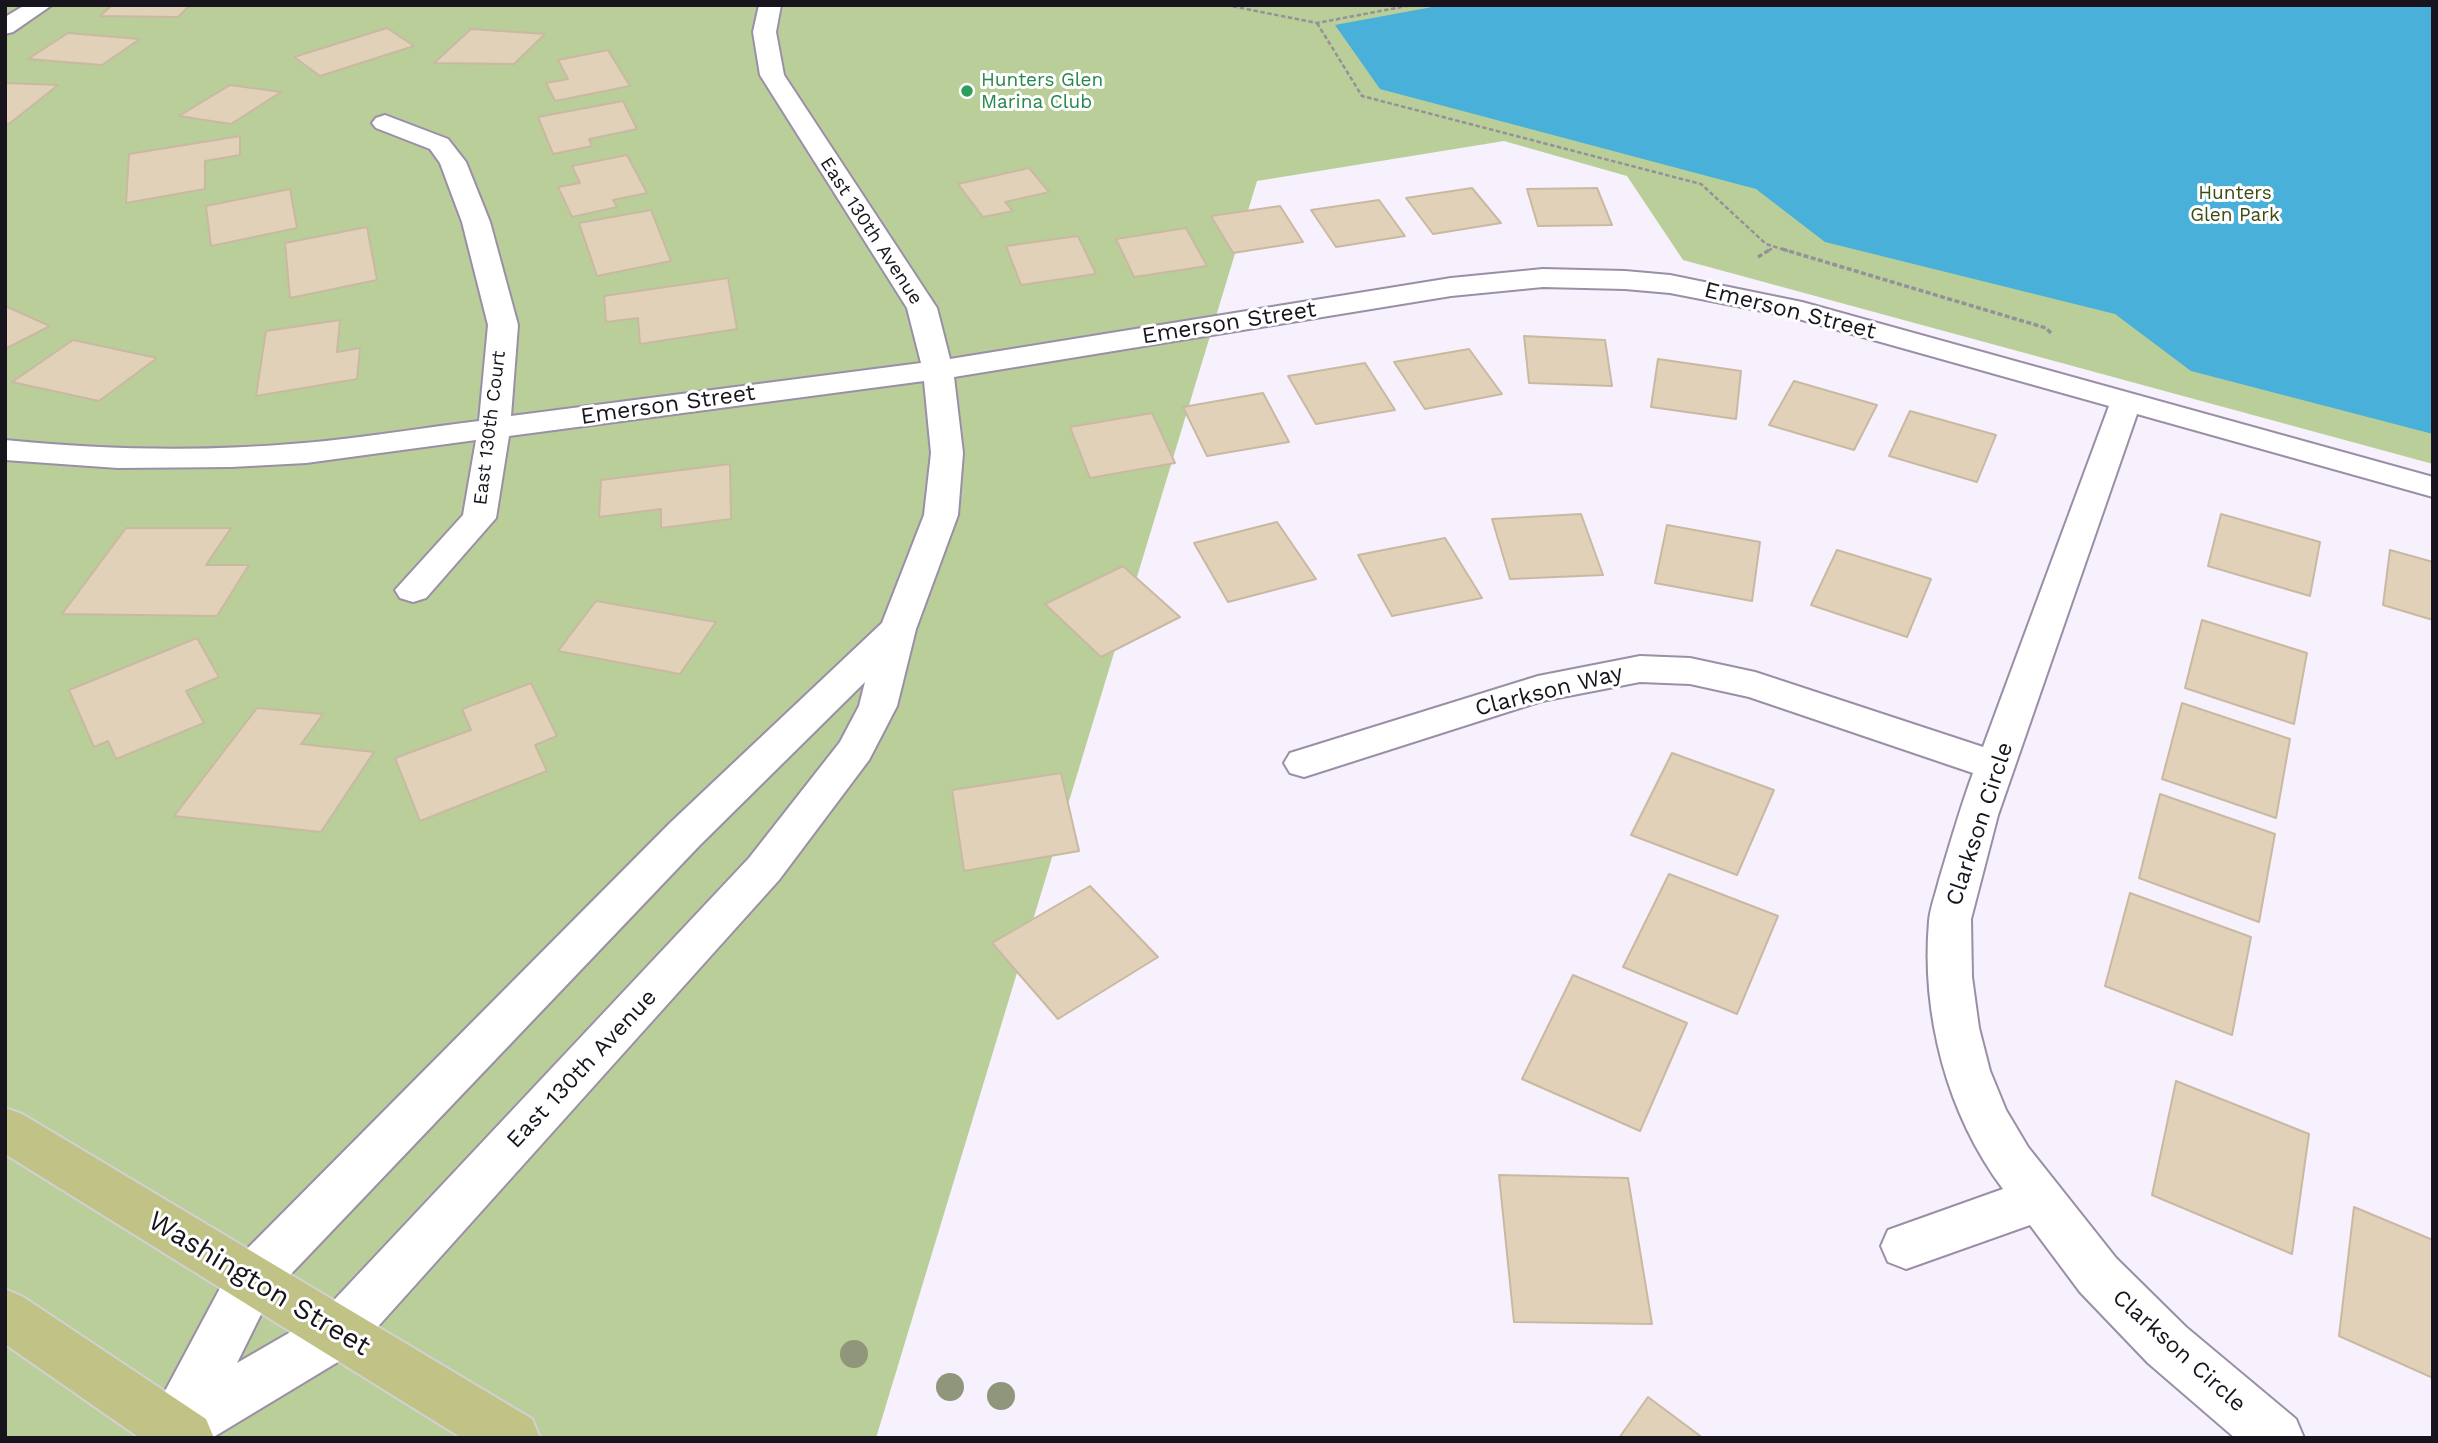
<!DOCTYPE html>
<style>
body{margin:0}
#map{position:relative;width:2438px;height:1443px;overflow:hidden;background:#f6f1fc;font-family:"Work Sans",sans-serif}
canvas{display:block}
.frame{position:absolute;inset:0;border:7px solid #18141d;pointer-events:none}
</style>
<div id="map">
<canvas width="2438" height="1443"></canvas>
<div class="frame"></div>
</div>
<script>
const ctx = document.querySelector('canvas').getContext('2d');
ctx.lineJoin = 'round';
function fill(path, color) {
  ctx.fillStyle = color;
  ctx.fill(path, 'evenodd');
}
function stroke(path, color, width, dash) {
  ctx.strokeStyle = color;
  ctx.lineWidth = width;
  ctx.lineCap = dash ? 'butt' : 'round';
  ctx.setLineDash(dash || []);
  ctx.stroke(path);
}
function label(font, color, halo, rows, align = 'center') {
  ctx.font = font + ' "Work Sans",sans-serif';
  ctx.lineWidth = 6;
  ctx.setLineDash([]);
  ctx.textBaseline = 'middle';
  ctx.strokeStyle = halo;
  ctx.fillStyle = color;
  for (const [text, x, y, turn = 0] of rows) {
    ctx.save();
    ctx.translate(x, y);
    ctx.rotate((+turn || 0) * Math.PI / 180);
    ctx.textAlign = isNaN(turn) ? turn : align;
    if (halo) ctx.strokeText(text, 0, 0);
    ctx.fillText(text, 0, 0);
    ctx.restore();
  }
}
fill(new Path2D(`
 M5,5H2433V464L1683,260L1627,176L1504,141L1257,181L876,1438H5Z`), '#b9ce99');
fill(new Path2D(`
 M1443,5H2433V434L2191,371L2115,314L1825,242L1756,189L1380,89L1335,25Z`), '#48b0d9');
const building = new Path2D(`
 M112,5H190L178,17L100,16Z
 M387,28L414,46L320,76L294,57Z
 M471,29L545,34L514,64L434,63Z
 M68,33L140,39L102,65L28,59Z
 M608,50L630,86L555,101L546,83L568,79L558,60Z
 M5,83L58,85L9,124L5,123Z
 M230,85L281,92L231,124L179,116Z
 M623,101L637,129L589,139L592,146L553,154L538,117Z
 M240,136V155L205,161V189L126,203L129,154Z
 M627,155L647,193L613,200L617,207L572,217L558,187L580,183L572,166Z
 M1029,168L1049,192L1005,202L1013,211L983,217L958,184Z
 M1472,188L1501,223L1433,234L1406,198Z
 M1597,188L1612,225L1538,226L1527,189Z
 M290,189L297,228L211,246L206,206Z
 M1379,200L1405,236L1336,247L1311,210Z
 M1280,206L1303,242L1233,253L1211,216Z
 M651,210L671,261L597,276L579,223Z
 M367,227L377,280L290,298L285,243Z
 M1186,228L1207,266L1134,277L1116,239Z
 M1078,236L1096,274L1021,285L1006,246Z
 M728,278L737,329L640,344L638,318L606,322L604,296Z
 M5,306L50,326L5,349Z
 M340,320L337,352L360,348L357,379L256,396L266,331Z
 M1524,336L1605,340L1612,386L1529,383Z
 M73,340L157,358L99,401L12,382Z
 M1469,349L1502,394L1425,409L1394,362Z
 M1658,359L1741,371L1736,419L1651,407Z
 M1365,363L1395,410L1316,424L1288,376Z
 M1794,381L1877,405L1854,450L1769,425Z
 M1263,393L1289,442L1207,456L1183,407Z
 M1910,411L1996,435L1977,482L1889,456Z
 M1152,413L1175,463L1090,478L1070,427Z
 M730,464L731,519L661,528V509L599,517L601,480Z
 M1581,514L1603,575L1510,579L1492,519Z
 M2221,514L2320,542L2310,596L2208,566Z
 M1277,522L1316,579L1228,602L1194,543Z
 M1667,525L1760,542L1752,601L1655,583Z
 M126,528H231L206,565H249L217,616L62,614Z
 M1445,538L1482,598L1392,616L1358,555Z
 M1837,550L1931,579L1907,637L1811,605Z
 M2390,550L2433,562V620L2383,605Z
 M1123,566L1180,617L1101,657L1045,604Z
 M596,601L716,622L680,674L558,651Z
 M2202,620L2307,653L2294,724L2185,688Z
 M197,638L219,677L186,691L204,723L116,759L108,741L94,747L69,690Z
 M531,683L557,736L535,745L547,771L420,821L395,758L471,730L462,709Z
 M2182,703L2290,739L2276,818L2162,779Z
 M257,708L323,714L301,744L374,752L321,832L174,816Z
 M1672,753L1774,790L1737,875L1631,835Z
 M1061,773L1079,851L964,871L952,790Z
 M2160,794L2275,834L2259,922L2139,878Z
 M1669,874L1778,916L1737,1014L1623,967Z
 M1090,886L1158,957L1058,1019L992,943Z
 M2130,893L2251,937L2232,1035L2105,986Z
 M1573,975L1687,1023L1640,1131L1522,1079Z
 M2176,1081L2309,1134L2292,1254L2152,1195Z
 M1499,1175L1628,1178L1652,1324L1514,1322Z
 M2354,1207L2433,1240V1378L2339,1336Z
 M1648,1397L1703,1438H1619Z`);
fill(building, '#e2d1b9');
stroke(building, '#cab9a2', 2);
const minor = new Path2D(`
 M25,5H52L13,32L5,34V17Z
 M759,5H781L776,32L784,75L937,308L950,359L1451,278L1543,269L1625,271L1670,275L1802,302L2433,477V497L2137,414L1998,815L1971,919L1972,977L1979,1028L1990,1071L2006,1110L2028,1147L2116,1258L2186,1327L2296,1419L2304,1438H2235L2148,1363L2080,1292L2030,1225L1906,1269L1888,1262L1881,1246L1888,1230L2003,1189C1947,1114 1921,1015 1929,921C1930,908 1936,893 1939,880C1950,844 1960,808 1973,773L1749,697L1690,684L1640,682L1542,701L1304,777L1290,773L1284,763L1290,753L1538,676L1640,656L1690,658L1755,672L1983,747L2109,406L1788,316L1670,293L1625,289L1543,287L1451,296L954,377L963,453L958,515L916,629L897,706L869,760L779,880L356,1351L212,1438H140L234,1262L670,823L882,623L924,515L931,453L924,381L509,436L496,518L426,598L413,602L400,598L395,590L463,515L476,440L306,463L231,467L118,468L5,460V440C105,450 205,452 304,443C362,438 421,428 479,421L488,325L462,222L440,163L430,149L376,128L372,123L376,118L385,115L448,139L466,162L490,222L518,325L511,416L921,363L907,308L760,75L753,32ZM865,682L859,706L840,742L749,858L320,1315L237,1363L270,1296L700,845Z`);
const major = new Path2D(`
 M5,1108L22,1114L532,1419L540,1438H462L5,1154Z
 M5,1289L23,1297L206,1419L214,1438H140L5,1344Z`);
stroke(minor, '#9a8fa7', 4);
stroke(major, '#d1d0d2', 4);
stroke(new Path2D(`
 M1226,5L1317,23L1412,5
 M1317,23L1362,96L1701,184L1766,244L1788,251
 M1768,251L1774,247`), '#95919b', 2.5, [4.5, 2.5]);
stroke(new Path2D(`
 M1782,249L2046,328L2052,334
 M1758,257L1771,249`), '#95919b', 3.5, [5, 2.5]);
fill(minor, '#fff');
fill(major, '#c1c285');
ctx.fillStyle = '#8f967b';
for (const [x, y] of [
 [854,1354],
 [950,1387],
 [1001,1396]
]) {
  ctx.beginPath();
  ctx.arc(x, y, 14, 0, 2 * Math.PI);
  ctx.fill();
}
for (const [x, y, r, color] of [
 [967,91,7,"#2e9e5b"]
]) {
  const dot = new Path2D();
  dot.arc(x, y, r, 0, 2 * Math.PI);
  ctx.fillStyle = color;
  ctx.fill(dot);
  stroke(dot, '#fff', 2.5);
}
label('19px', '#27864d', '#fff', [
 ["Hunters Glen",981,80],
 ["Marina Club",981,102]
], 'left');
label('19px', '#3a4c12', '#fff', [
 ["Hunters",2235,193],
 ["Glen Park",2235,215]
]);
label('19px', '#18141d', '#fff', [
 ["East 130th Avenue",871,231,57],
 ["East 130th Court",490,428,-83]
]);
label('23px', '#18141d', '#fff', [
 ["Emerson Street",1790,311,14],
 ["Emerson Street",1229,323,-9],
 ["Emerson Street",668,405,-8],
 ["Clarkson Way",1549,691,-14],
 ["Clarkson Circle",1980,824,-72],
 ["East 130th Avenue",582,1069,-47],
 ["Clarkson Circle",2179,1351,42]
]);
label('28px', '#18141d', '#fff', [
 ["Washington Street",259,1284,31]
]);
</script>
